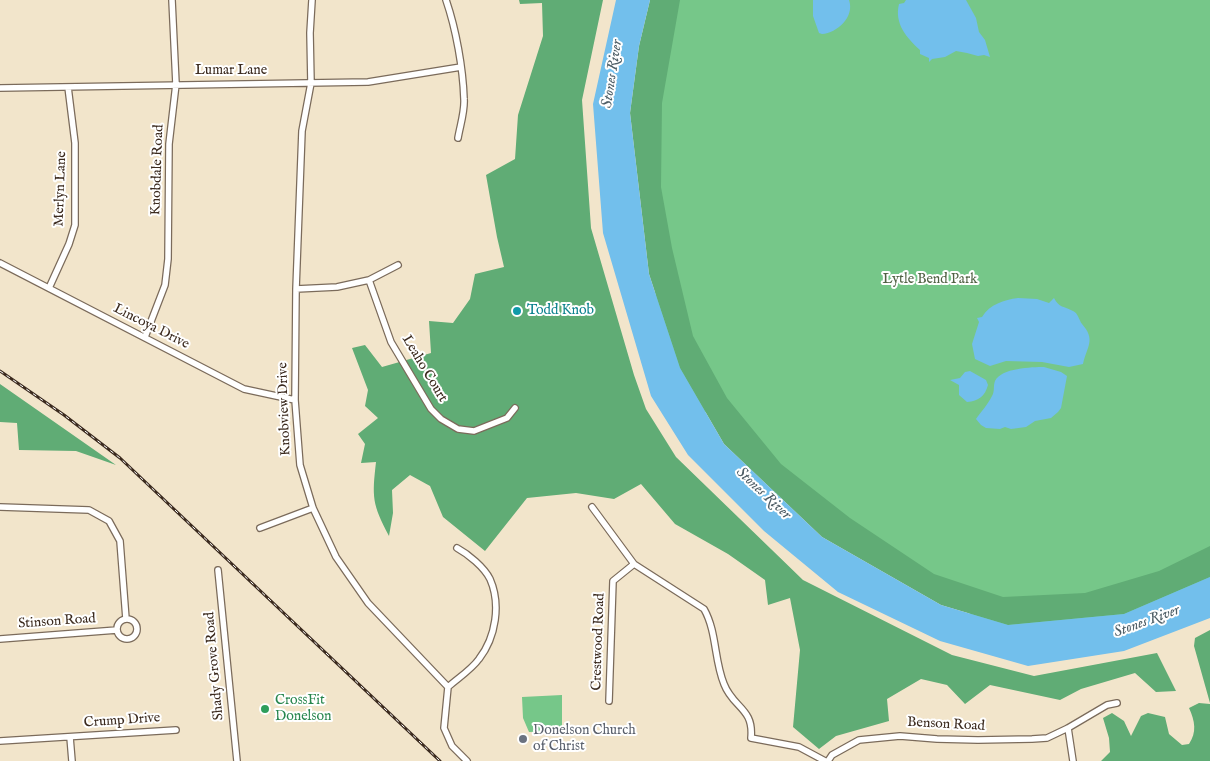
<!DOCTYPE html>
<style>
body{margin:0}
canvas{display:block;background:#f2e5cb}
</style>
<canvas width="1210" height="761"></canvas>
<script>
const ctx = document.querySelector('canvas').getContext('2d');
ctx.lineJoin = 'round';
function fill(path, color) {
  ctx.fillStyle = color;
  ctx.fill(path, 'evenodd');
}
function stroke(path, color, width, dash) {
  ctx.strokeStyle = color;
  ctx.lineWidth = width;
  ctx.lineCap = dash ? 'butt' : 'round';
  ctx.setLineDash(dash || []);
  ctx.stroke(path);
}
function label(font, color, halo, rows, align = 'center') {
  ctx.font = font + ' "IM FELL English",serif';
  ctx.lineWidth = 4;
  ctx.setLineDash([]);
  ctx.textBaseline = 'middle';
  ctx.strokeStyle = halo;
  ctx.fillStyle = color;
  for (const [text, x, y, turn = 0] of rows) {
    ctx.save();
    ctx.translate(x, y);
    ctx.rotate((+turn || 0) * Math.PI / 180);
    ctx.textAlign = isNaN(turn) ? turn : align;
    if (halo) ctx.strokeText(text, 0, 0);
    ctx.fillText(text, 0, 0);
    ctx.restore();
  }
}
fill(new Path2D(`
 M650,0H1210V613L1033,662L657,375Z
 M562,695V731L529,732L523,718L522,697Z`), '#76c789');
fill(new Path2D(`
 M519,0H603L582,100L591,228L634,375L646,409L676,457L803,580L952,655L1034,676L1157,653L1176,691L1156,692L1135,673L1081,689L1060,700L990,685L965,704L947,685L921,679L887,699L889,721L836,736L819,749L793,727L800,650L790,598L768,605L765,580L728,554L675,524L641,484L614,499L576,493L527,498L485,551L443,517L430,486L410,475L392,490L393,513L389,536C372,504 372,497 376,462L361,463L365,444L358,434L378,418L365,406L368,390L352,348L365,345L382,367L431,353L429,321L453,323L470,299L475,274L504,267L497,237L486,175L515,159L518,115L543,36L542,3L520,4Z
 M650,0H680L662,103L661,187L672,248L693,336L727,398L781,464L850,518L934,574L1003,597L1085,593L1159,571L1210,546V577L1124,614L1008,625L941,605L822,537L724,444L680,368L649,274L630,113L639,46Z
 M0,384L116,465L76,451L19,450L17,423L0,422Z
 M1210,630V703L1194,646L1195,638Z
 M1199,703L1210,704V761H1101L1110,752L1109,738L1103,718L1112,713L1124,721L1131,736L1141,716L1148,713L1165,717L1169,734L1182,745L1189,744C1197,732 1195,721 1189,708Z`), '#60ac75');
fill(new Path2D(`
 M616,0H650L639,46L630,113L649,274L680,368L724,444L822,537L941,605L1008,625L1124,614L1210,577V618L1124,651L1028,666L940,641L838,592L764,531L688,455L651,396L603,233L593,104Z
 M813,0H849C855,17 837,33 822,34L819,33L813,16Z
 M906,0H966L976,18L979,32L985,40L990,57L984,55L978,56L967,53L956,51L945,57L932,59L929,62V58L920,54V50C907,38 894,24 899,4L904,3Z
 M1018,298L1037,299L1049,303L1054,298C1059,308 1064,306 1073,311C1078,313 1079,320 1082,324C1096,340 1087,346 1083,364L1069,367L1042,362L1006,361L990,366L975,359L972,344L979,322L977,318L982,317C990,304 1004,300 1018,298Z
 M1044,367L1061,372L1067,376L1061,408L1058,412L1051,418L1035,421L1026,427L1011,429L1005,427L1000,429L986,428L981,425L976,419C981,412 988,404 992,396C995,391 993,386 995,381C1001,368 1032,367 1044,367Z
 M970,371L986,380L988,385C985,396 979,401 967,402L959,395V385L950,380L960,378L965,372Z`), '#72bfec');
const minor = new Path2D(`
 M312,0L310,33L311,83L302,131L296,289L295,400L300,465L313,508L336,557L368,603L448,687L444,728L452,746L467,761
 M446,0C456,29 463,68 464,99C465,111 460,126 458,138
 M0,88L368,82L461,67
 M0,263L244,389L295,400
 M369,280L391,342L431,409L441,419L458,429L474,431L507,418L515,408
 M49,288L69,244L75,225V143L68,87
 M296,289L337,287L369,280L398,265
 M145,337L165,285L168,259L169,144L176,84L172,0
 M0,507L89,510L109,521L120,541L126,619
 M592,507L634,564L704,609C717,632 714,660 724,684C733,708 754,708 751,738L799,747L825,761
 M260,528L313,508
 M218,570L237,761
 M117 629a10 10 0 1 1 20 0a10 10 0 1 1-20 0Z
 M0,639L117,630
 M448,687C458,678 471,670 479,659C496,637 501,604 490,579C484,567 468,554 457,548
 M609,701L613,581L634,564
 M1068,728L1073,761
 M70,737L72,761
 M0,741L176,730
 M828,761L832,755L859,740L900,736L937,739L978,740L1032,739L1047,738L1068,728L1107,705L1117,703`);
stroke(minor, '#7b6b5b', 8);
stroke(minor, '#fff', 5.5);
const rail = new Path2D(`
 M0,371L64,415L120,458L440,761`);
stroke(rail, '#3b2a1e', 3);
stroke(rail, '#fff', 1, [4]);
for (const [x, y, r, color] of [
 [517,311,5,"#0f9aa8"],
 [265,709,5,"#2e9e5b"],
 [523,739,5,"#6b7280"]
]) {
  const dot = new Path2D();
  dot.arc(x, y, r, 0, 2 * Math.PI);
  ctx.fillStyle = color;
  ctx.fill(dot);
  stroke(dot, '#fff', 2);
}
label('14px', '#3b2a1e', '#fff', [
 ["Lumar Lane",231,71],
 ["Knobdale Road",158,170,-88],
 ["Merlyn Lane",61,189,-88],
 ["Lincoya Drive",151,327,27],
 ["Leaho Court",424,369,59],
 ["Knobview Drive",285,409,-92],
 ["Stinson Road",57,622,-4],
 ["Crestwood Road",599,642,-88],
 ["Shady Grove Road",215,666,-95],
 ["Crump Drive",122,721,-4],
 ["Benson Road",946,725,3]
]);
label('14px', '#506143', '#fff', [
 ["Lytle Bend Park",930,280]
]);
label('14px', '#0d838f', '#fff', [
 ["Todd Knob",527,311]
], 'left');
label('14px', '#27864d', '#fff', [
 ["CrossFit",275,701],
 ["Donelson",275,717]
], 'left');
label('14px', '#5b616d', '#fff', [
 ["Donelson Church",533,731],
 ["of Christ",533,747]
], 'left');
label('italic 15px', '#4e5e66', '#fff', [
 ["Stones River",613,74,-81],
 ["Stones River",763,494,43],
 ["Stones River",1147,622,-20]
]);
</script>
